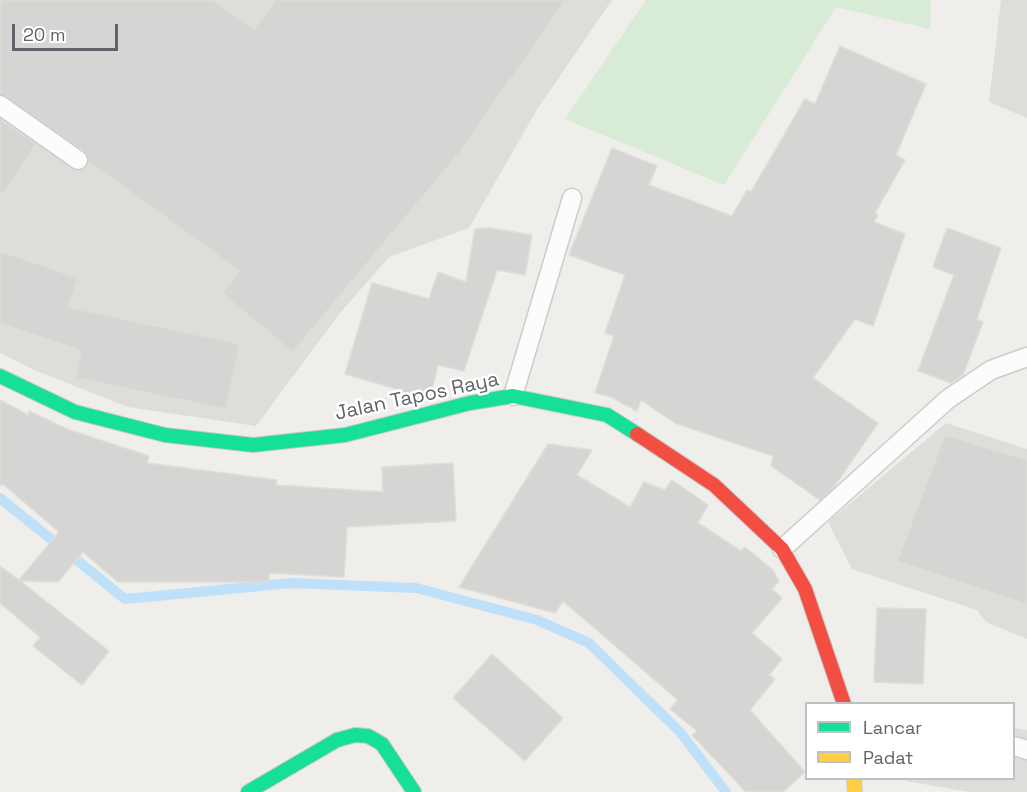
<!DOCTYPE html>
<html>
<head>
<meta charset="utf-8">
<style>
  body { margin:0 }
  #map { position:relative; width:1027px; height:792px; overflow:hidden; background:#efeeea; font-family:"Space Grotesk",sans-serif }
  canvas { display:block }
  .legend { position:absolute; left:805px; top:702px; width:210px; height:78px; box-sizing:border-box; background:#fff; border:2px solid #bfc1c3; margin:0; padding:8px 10px; list-style:none; font-size:18px; color:#5f6368 }
  .legend li { display:flex; align-items:center; gap:12px; height:30px }
  .legend b { width:30px; border:2px solid #bfc1c3 }
  .scale { position:absolute; left:12px; top:24px; width:106px; height:27px; box-sizing:border-box; border:3px solid #5f6368; border-top:0; padding-left:8px; font-size:18px; line-height:21px; white-space:nowrap; color:#5f6368; -webkit-text-stroke:4px #fff; paint-order:stroke }
</style>
</head>
<body>
<div id="map">
<canvas width="1027" height="792"></canvas>
<ul class="legend">
<li><b style="height:8px;background:#16e098"></b>Lancar</li>
<li><b style="height:8px;background:#ffcf43"></b>Padat</li>
</ul>
<div class="scale">20 m</div>
</div>
<script>
const ctx = document.querySelector('canvas').getContext('2d');
ctx.lineJoin = 'round';
function fill(path, color) { ctx.fillStyle = color; ctx.fill(path, 'evenodd'); }
function trace(path, color, width, dash) { ctx.strokeStyle = color; ctx.lineWidth = width; ctx.lineCap = dash ? 'butt' : 'round'; ctx.setLineDash(dash || []); ctx.stroke(path); }
function write(font, color, halo, rows, align = 'center') {
  ctx.font = font + ' "Space Grotesk",sans-serif'; ctx.lineWidth = 5; ctx.setLineDash([]); ctx.textBaseline = 'middle'; ctx.strokeStyle = halo; ctx.fillStyle = color; for (const [text, x, y, turn = 0] of rows) {
    ctx.save(); ctx.translate(x, y); ctx.rotate((+turn || 0) * Math.PI / 180); ctx.textAlign = isNaN(turn) ? turn : align; if (halo) ctx.strokeText(text, 0, 0); ctx.fillText(text, 0, 0); ctx.restore();
  }
}
fill(new Path2D(`
  M 0,0 L 612,0 L 538,108 L 469,228 L 389,257 L 340,313 L 256,426 L 128,407 L 34,370 L 0,353 Z
  M 1001,0 L 1027,0 L 1027,118 L 989,102 Z
  M 946,423 L 1027,449 L 1027,639 L 986,622 L 977,610 L 852,569 L 828,522 Z
  M 1014,728 L 1027,730 L 1027,792 L 969,792 L 906,781 L 906,778 L 1014,778 Z`), '#dfddda');
fill(new Path2D(`
  M 646,0 L 931,0 L 930,29 L 836,7 L 724,185 L 565,119 Z`), '#d8ebd6');
trace(new Path2D(`
  M 0,498 L 125,599 L 292,583 L 416,588 L 537,620 L 589,643 L 680,732 L 726,792`), '#bfe0f9', 10);
const building = new Path2D(`
  M 0,0 L 213,0 L 254,29 L 275,0 L 566,0 L 459,153 L 293,352 L 222,293 L 240,271 L 89,162 L 84,151 L 0,94 Z
  M 840,46 L 926,84 L 896,155 L 905,160 L 875,213 L 878,215 L 874,222 L 905,234 L 873,326 L 855,319 L 813,378 L 878,423 L 834,487 L 820,500 L 771,466 L 773,456 L 675,423 L 641,400 L 637,411 L 611,397 L 595,393 L 614,336 L 605,333 L 625,275 L 569,255 L 612,148 L 657,166 L 649,185 L 732,216 L 747,190 L 751,192 L 805,99 L 815,104 Z
  M 0,119 L 36,144 L 0,198 Z
  M 490,228 L 532,235 L 525,275 L 497,270 L 464,371 L 438,365 L 431,394 L 411,399 L 402,396 L 403,391 L 345,374 L 372,283 L 429,299 L 438,272 L 466,282 L 475,229 Z
  M 947,228 L 1001,248 L 977,319 L 983,322 L 963,375 L 951,383 L 918,371 L 954,275 L 933,267 Z
  M 0,251 L 78,278 L 68,307 L 240,344 L 226,409 L 76,378 L 81,351 L 0,323 Z
  M 0,400 L 28,415 L 29,411 L 67,429 L 149,456 L 147,463 L 277,480 L 276,485 L 383,492 L 382,467 L 453,463 L 456,521 L 347,527 L 344,577 L 269,573 L 269,582 L 118,582 L 83,552 L 58,582 L 20,581 L 109,651 L 82,685 L 33,646 L 40,637 L 0,603 L 0,566 L 19,580 L 59,532 L 4,485 L 0,485 Z
  M 945,435 L 1027,460 L 1027,604 L 897,561 Z
  M 548,444 L 592,450 L 577,475 L 630,507 L 644,482 L 665,490 L 672,480 L 708,505 L 698,523 L 741,551 L 745,547 L 773,570 L 779,581 L 772,589 L 782,598 L 752,633 L 782,659 L 769,675 L 775,679 L 750,710 L 805,772 L 783,792 L 746,792 L 692,735 L 697,731 L 670,709 L 678,700 L 563,601 L 555,613 L 459,587 Z
  M 877,608 L 926,609 L 923,684 L 874,682 Z
  M 492,654 L 563,718 L 525,761 L 453,698 Z`);
fill(building, '#d6d5d3');
trace(building, '#deddd9', 1.5);
const lane = new Path2D(`
  M 0,105 L 78,160
  M 513,396 L 572,198
  M 782,549 L 948,399 L 991,370 L 1027,357
  M 1014,746 L 1027,750`);
const fast = new Path2D(`
  M 0,376 L 75,412 L 165,435 L 253,445 L 345,435 L 470,403 L 513,396 L 607,415 L 637,434
  M 248,792 L 337,740 L 355,735 L 368,736 L 382,744 L 414,792`);
const slow = new Path2D(`
  M 854,778 L 855,792`);
const jam = new Path2D(`
  M 637,434 L 714,485 L 782,549 L 805,589 L 844,704`);
trace(lane, '#cbcccc', 21);
trace(fast, '#cacacb', 16);
trace(slow, '#cacacb', 16);
trace(jam, '#cacacb', 16);
trace(lane, '#fdfcfc', 18);
trace(fast, '#16e098', 14);
trace(slow, '#ffcf43', 14);
trace(jam, '#f24e42', 14);
write('20px', '#5f6368', '#fff', [
  ["Jalan Tapos Raya",417,397,-12]
]);
</script>
</body>
</html>
